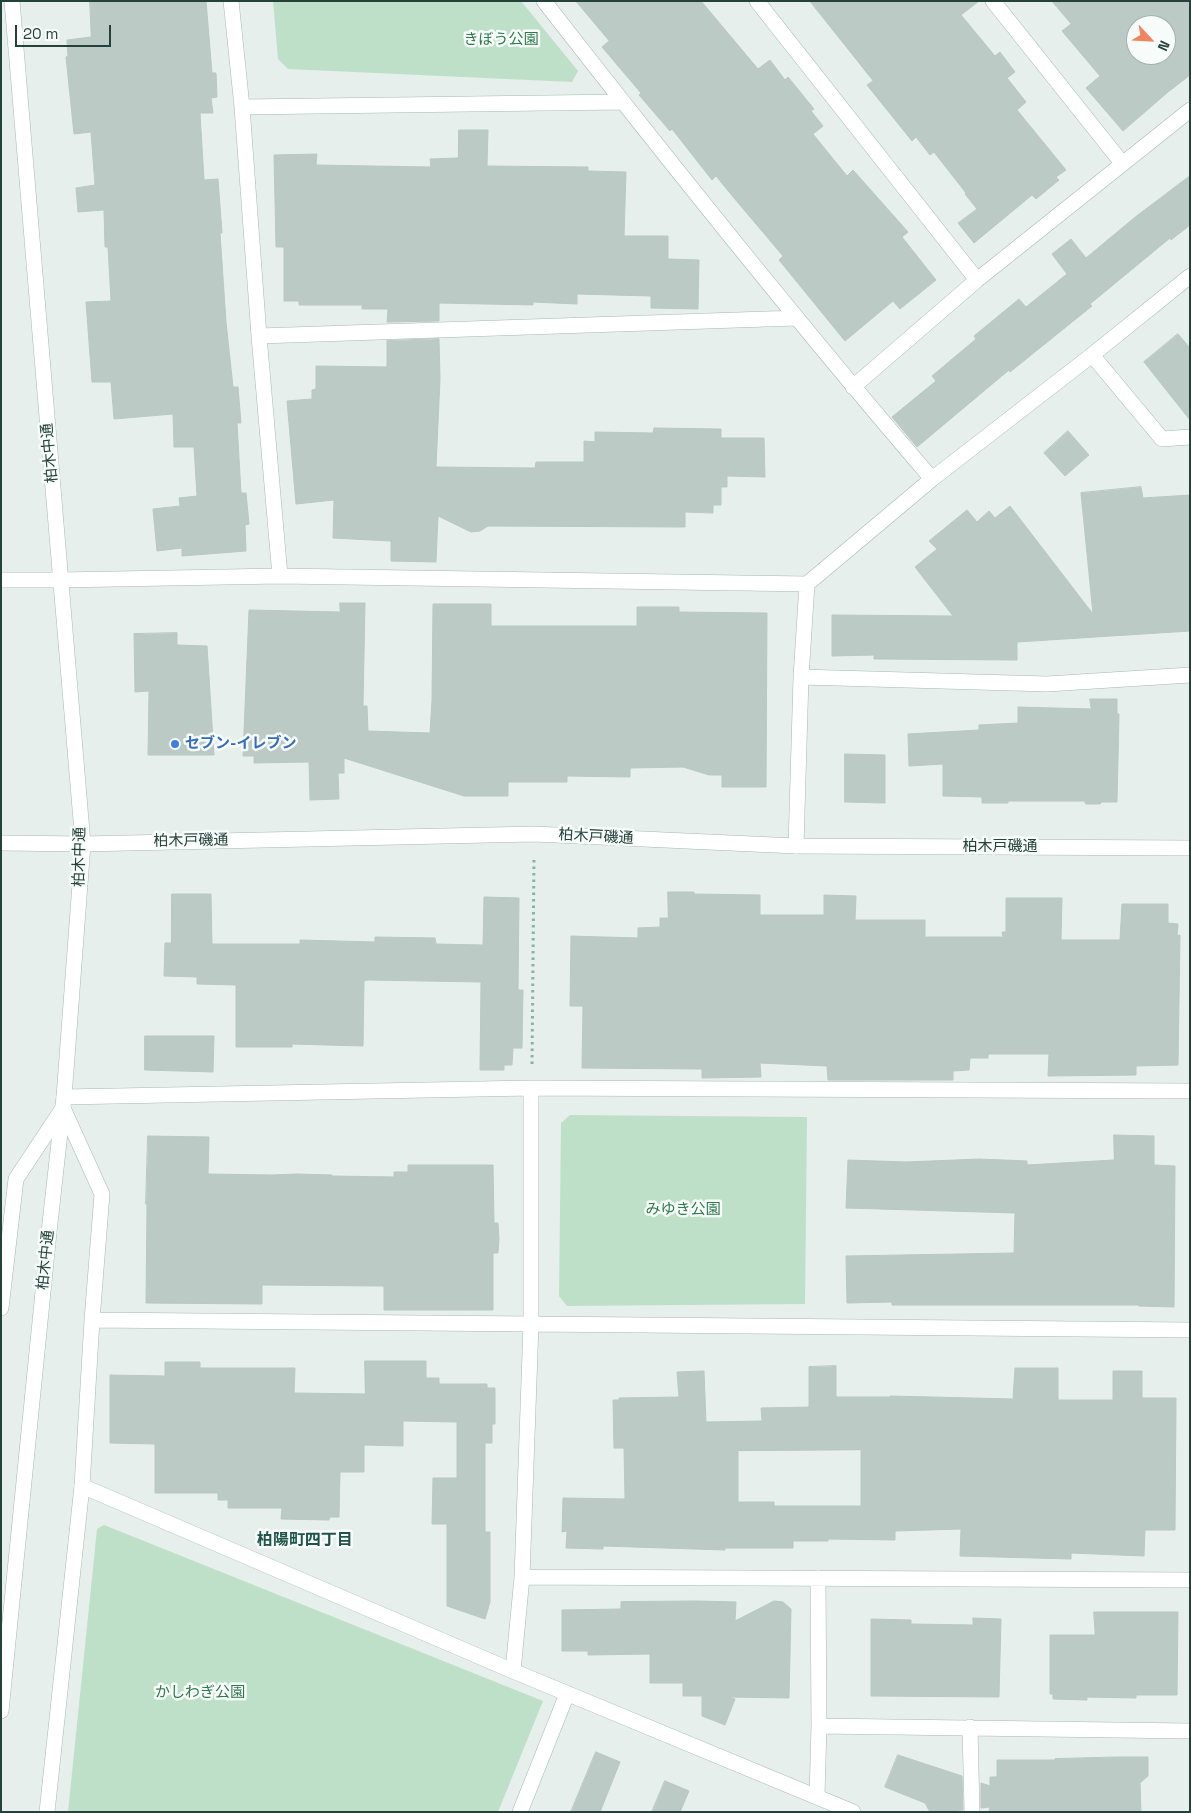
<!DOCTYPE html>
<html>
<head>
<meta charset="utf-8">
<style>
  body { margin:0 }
  #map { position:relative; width:1191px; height:1813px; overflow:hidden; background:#e6efeb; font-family:"Space Grotesk",sans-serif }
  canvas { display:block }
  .frame { position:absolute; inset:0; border:2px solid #24423a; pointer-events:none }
  .north { position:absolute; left:1126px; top:15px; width:50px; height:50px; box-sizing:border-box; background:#f7fbf9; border:1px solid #a3b1ad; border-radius:50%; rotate:115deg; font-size:14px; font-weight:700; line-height:20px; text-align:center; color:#24423a }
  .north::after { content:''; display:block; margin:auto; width:18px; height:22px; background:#f4845f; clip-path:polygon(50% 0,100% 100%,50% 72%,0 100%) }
  .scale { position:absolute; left:15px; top:25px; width:96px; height:22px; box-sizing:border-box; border:2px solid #24423a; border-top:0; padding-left:6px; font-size:15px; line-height:18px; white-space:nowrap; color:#24423a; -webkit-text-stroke:4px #f7fbf9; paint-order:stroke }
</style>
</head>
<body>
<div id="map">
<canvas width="1191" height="1813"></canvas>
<div class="frame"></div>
<div class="north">N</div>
<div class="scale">20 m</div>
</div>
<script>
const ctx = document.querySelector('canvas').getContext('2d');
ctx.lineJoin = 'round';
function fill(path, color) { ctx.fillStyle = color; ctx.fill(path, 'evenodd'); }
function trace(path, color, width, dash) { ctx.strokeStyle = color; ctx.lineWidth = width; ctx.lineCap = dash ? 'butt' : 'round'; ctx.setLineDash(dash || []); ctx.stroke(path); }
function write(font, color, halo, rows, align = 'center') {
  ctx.font = font + ' "Space Grotesk","Noto Sans JP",sans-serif'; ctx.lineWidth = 5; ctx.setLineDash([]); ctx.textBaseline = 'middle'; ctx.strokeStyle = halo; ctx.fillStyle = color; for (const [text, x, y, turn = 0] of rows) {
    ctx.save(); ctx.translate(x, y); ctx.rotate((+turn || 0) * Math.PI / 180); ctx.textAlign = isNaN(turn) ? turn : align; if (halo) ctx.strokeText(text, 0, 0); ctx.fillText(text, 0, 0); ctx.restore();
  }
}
fill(new Path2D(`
  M 273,1 L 521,1 L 578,71 L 572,82 L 288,69 L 278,59 Z
  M 570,1115 L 807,1117 L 805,1304 L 567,1306 L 559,1296 L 561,1123 Z
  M 104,1525 L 543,1701 L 498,1812 L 68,1812 L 97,1529 Z`), '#bfe0c8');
const building = new Path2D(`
  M 90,1 L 206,1 L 212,73 L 216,73 L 217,97 L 211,98 L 213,113 L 200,113 L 204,180 L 218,179 L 222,233 L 220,233 L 226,322 L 233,387 L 238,387 L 241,423 L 237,423 L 241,493 L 246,493 L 249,524 L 245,525 L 246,551 L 182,556 L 182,548 L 157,551 L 153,509 L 180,506 L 179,498 L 197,496 L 194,447 L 174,447 L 173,414 L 114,419 L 111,382 L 92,382 L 86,302 L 111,301 L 108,247 L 105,247 L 104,210 L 78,212 L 76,188 L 95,185 L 91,132 L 74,134 L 66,57 L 68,56 L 67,40 L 91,37 Z
  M 576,1 L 701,1 L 758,69 L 770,60 L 785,80 L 788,77 L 814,109 L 811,111 L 823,126 L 813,134 L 847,176 L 853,170 L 908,232 L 902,237 L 936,280 L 900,309 L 893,301 L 845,341 L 779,260 L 783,256 L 734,198 L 716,176 L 712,180 L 672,129 L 670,131 L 639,95 L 641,93 L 602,47 L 609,41 Z
  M 810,1 L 979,1 L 961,15 L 995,56 L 1000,52 L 1015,72 L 1007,78 L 1026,102 L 1017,110 L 1066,170 L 1056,177 L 1059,180 L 1036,199 L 1032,195 L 974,243 L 958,223 L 977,209 L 965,194 L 966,193 L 934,152 L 930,155 L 916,137 L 912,141 L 867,85 L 873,81 Z
  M 1052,1 L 1190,1 L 1190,75 L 1168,92 L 1123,131 L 1086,88 L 1100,76 L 1062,31 L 1071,24 ZM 1136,25 L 1166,25 L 1166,55 L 1136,55 Z
  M 459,130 L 488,130 L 487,166 L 588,167 L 588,171 L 626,172 L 624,236 L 668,236 L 668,259 L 699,260 L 698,309 L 651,308 L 651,296 L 577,294 L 577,304 L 533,302 L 533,305 L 439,303 L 439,321 L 387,322 L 388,309 L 362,309 L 362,305 L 299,305 L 299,301 L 284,301 L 284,247 L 276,247 L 274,155 L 317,154 L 316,165 L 431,167 L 430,159 L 458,158 Z
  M 1190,176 L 1190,225 L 1171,240 L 1170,238 L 1090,304 L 1092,306 L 1010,372 L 1009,370 L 917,447 L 892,417 L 936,381 L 932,376 L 976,339 L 974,336 L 1019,299 L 1026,307 L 1067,274 L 1052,254 L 1071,239 L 1086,258 L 1134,218 Z
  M 1178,334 L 1190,348 L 1190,420 L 1144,362 Z
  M 439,339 L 440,379 L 436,467 L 535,468 L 536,462 L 584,462 L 584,441 L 595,442 L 595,432 L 653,433 L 654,428 L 721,429 L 721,438 L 764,438 L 765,477 L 727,476 L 727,487 L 721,487 L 721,505 L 713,505 L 713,513 L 685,512 L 685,527 L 488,526 L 480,531 L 471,532 L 438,516 L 436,562 L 391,561 L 391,541 L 333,538 L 334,500 L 296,504 L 287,401 L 312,399 L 312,390 L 316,389 L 316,366 L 387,367 L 387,341 Z
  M 1068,431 L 1089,455 L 1065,476 L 1044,453 Z
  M 1141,487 L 1143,498 L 1190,495 L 1190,631 L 1017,642 L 1017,660 L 874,659 L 874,655 L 832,656 L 832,615 L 953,616 L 915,567 L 937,549 L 929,541 L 967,510 L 977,522 L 989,511 L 995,518 L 1010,506 L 1093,614 L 1081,493 Z
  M 340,603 L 365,603 L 363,706 L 367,706 L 368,731 L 430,733 L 432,700 L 433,604 L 491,604 L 491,626 L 637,626 L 637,607 L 679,607 L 679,612 L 767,613 L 766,787 L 722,787 L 722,775 L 709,775 L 683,767 L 630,768 L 630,777 L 567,776 L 567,782 L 508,782 L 508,796 L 464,796 L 344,758 L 344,773 L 338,773 L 339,799 L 310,800 L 309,762 L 254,763 L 254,756 L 243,756 L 249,610 L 340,612 Z
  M 177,633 L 177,645 L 207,646 L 214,755 L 148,755 L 149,691 L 135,692 L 134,634 Z
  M 1090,699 L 1117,699 L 1117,714 L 1119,714 L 1117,802 L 1102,802 L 1100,804 L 1086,804 L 1084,801 L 1008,801 L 1008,803 L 982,803 L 982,797 L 943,796 L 943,764 L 909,766 L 908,734 L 979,730 L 979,725 L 1018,723 L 1018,707 L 1091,709 Z
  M 845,754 L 885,755 L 885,803 L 845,802 Z
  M 668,892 L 694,892 L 694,894 L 760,895 L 760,915 L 824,915 L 824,895 L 856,896 L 855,920 L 925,920 L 925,937 L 1003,937 L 1002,932 L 1006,932 L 1006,898 L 1062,898 L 1061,940 L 1120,940 L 1122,904 L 1168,904 L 1168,923 L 1178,924 L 1177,936 L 1180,935 L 1178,1065 L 1136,1066 L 1136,1075 L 1048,1076 L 1049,1054 L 988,1054 L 988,1058 L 970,1058 L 969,1070 L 953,1071 L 953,1080 L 828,1080 L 827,1066 L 760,1063 L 761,1077 L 702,1078 L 702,1069 L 582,1068 L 583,1006 L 570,1006 L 571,936 L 638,938 L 638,928 L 660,927 L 660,918 L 668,918 Z
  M 172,894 L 211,894 L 212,944 L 300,944 L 300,940 L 375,942 L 375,937 L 435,938 L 436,944 L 483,945 L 484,897 L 519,898 L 518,990 L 523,990 L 522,1048 L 513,1048 L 512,1065 L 504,1065 L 504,1070 L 480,1070 L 481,982 L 368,980 L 364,981 L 363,1046 L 292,1044 L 292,1047 L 236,1047 L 236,985 L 197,984 L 197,977 L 164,976 L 165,943 L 171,943 Z
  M 145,1036 L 214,1036 L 213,1072 L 145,1070 Z
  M 1114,1135 L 1154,1136 L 1154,1165 L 1175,1166 L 1174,1307 L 1139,1306 L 1139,1305 L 892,1305 L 892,1302 L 847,1303 L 846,1256 L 1014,1253 L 1015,1213 L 846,1208 L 848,1160 L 906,1162 L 979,1159 L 1027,1161 L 1027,1165 L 1114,1160 Z
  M 148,1136 L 209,1137 L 208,1174 L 273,1175 L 297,1174 L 332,1175 L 332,1176 L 394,1177 L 394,1172 L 408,1172 L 408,1165 L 493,1165 L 494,1223 L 498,1223 L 499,1239 L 498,1253 L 493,1253 L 493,1310 L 384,1310 L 384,1286 L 262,1285 L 262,1304 L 146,1303 L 147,1204 L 146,1204 Z
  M 365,1361 L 426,1361 L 426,1378 L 439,1378 L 439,1384 L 487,1384 L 487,1388 L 495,1388 L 495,1424 L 492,1424 L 492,1443 L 485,1443 L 485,1532 L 490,1532 L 490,1602 L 485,1619 L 447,1606 L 447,1524 L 432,1524 L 433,1478 L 457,1478 L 457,1422 L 403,1421 L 403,1446 L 364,1445 L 364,1472 L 340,1472 L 339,1517 L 330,1517 L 329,1520 L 281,1519 L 282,1508 L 228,1508 L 228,1500 L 218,1500 L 218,1493 L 155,1493 L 155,1444 L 110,1443 L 110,1375 L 165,1376 L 165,1362 L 200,1362 L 200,1368 L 295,1368 L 294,1393 L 365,1394 Z
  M 836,1366 L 836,1397 L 890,1397 L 890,1396 L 1013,1399 L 1015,1368 L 1058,1368 L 1058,1400 L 1113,1400 L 1113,1371 L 1142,1371 L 1142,1398 L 1176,1398 L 1175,1530 L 1145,1530 L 1144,1556 L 1071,1553 L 1071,1559 L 960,1556 L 961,1529 L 895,1531 L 895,1540 L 828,1539 L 828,1541 L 793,1541 L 793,1548 L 725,1548 L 725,1550 L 603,1546 L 603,1549 L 566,1548 L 567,1531 L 562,1532 L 563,1498 L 625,1499 L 624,1448 L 614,1448 L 613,1400 L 619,1400 L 619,1398 L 679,1397 L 677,1372 L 704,1371 L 706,1422 L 762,1421 L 761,1408 L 809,1407 L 809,1367 ZM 861,1450 L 861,1506 L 774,1506 L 774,1502 L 738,1502 L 738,1451 Z
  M 698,1601 L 736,1602 L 735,1621 L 774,1601 L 783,1602 L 791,1609 L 789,1698 L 729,1697 L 735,1699 L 725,1725 L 702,1716 L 702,1696 L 683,1696 L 683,1683 L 650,1683 L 650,1654 L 588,1655 L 588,1651 L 562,1651 L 562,1610 L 621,1609 L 621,1602 Z
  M 1094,1612 L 1178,1612 L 1177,1695 L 1136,1695 L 1136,1698 L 1087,1697 L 1087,1700 L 1053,1699 L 1053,1694 L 1050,1694 L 1050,1635 L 1095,1635 Z
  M 973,1618 L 1001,1619 L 999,1697 L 871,1696 L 871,1619 L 911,1620 L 911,1624 L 973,1625 Z
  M 596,1752 L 620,1762 L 600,1812 L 571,1812 Z
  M 898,1755 L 962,1776 L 963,1810 L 930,1812 L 925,1803 L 885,1787 Z
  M 1117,1757 L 1148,1757 L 1148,1776 L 1140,1783 L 1141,1812 L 989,1812 L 990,1807 L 981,1808 L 981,1783 L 990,1786 L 990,1777 L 997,1777 L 997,1760 L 1055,1760 L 1055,1759 Z
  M 665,1781 L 689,1791 L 680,1812 L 652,1812 Z`);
fill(building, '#bbcac4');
trace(building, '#b8c9c2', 1);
const minor = new Path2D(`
  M 231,1 L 242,107 L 259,336 L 280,576
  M 544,1 C 670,163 798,323 932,479
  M 757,1 L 977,280
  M 993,1 L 1122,163
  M 242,107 L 622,102
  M 259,336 L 797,318
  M 1092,355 L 1162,439 L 1190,437
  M 853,387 L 977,280 L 1190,110
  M 1,580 L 60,580 L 280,576 L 807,584
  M 801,677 L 1047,684 L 1190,675
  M 796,846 L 801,677 L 807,584 L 932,479 L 1092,355 L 1190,276
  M 64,1097 L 531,1088 L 1190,1091
  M 1,1308 L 16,1179 L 63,1108
  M 92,1320 L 1190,1330
  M 522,1577 L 1190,1580
  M 513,1671 L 522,1577 L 531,1324 L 531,1088
  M 819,1726 L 1190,1731
  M 970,1727 L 972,1812
  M 817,1796 L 819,1726 L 818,1578
  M 47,1812 L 82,1486 L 92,1320 L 102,1194 L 63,1108
  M 520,1812 L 567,1694`);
const tertiary = new Path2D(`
  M 1,843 L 83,844 L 534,834 L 796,846 L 1190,848
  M 82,1486 L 513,1671 L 853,1812
  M 1,1711 L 49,1232 L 64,1097 L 83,844 L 12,1`);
trace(minor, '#a8b8b2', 16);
trace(tertiary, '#a8b8b2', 16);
trace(new Path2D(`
  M 532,1064 L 534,857`), '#86b3a5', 3, [2.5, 4]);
trace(minor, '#fff', 15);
trace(tertiary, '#fff', 15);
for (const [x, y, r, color] of [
  [175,744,5,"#3f7fe0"]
]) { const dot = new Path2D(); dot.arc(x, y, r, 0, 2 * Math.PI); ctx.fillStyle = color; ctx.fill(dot); trace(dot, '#f7fbf9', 2); }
write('15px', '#2d7a4b', '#f7fbf9', [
  ["きぼう公園",501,40],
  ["みゆき公園",683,1210],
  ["かしわぎ公園",200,1693]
]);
write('15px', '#24423a', '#f7fbf9', [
  ["柏木中通",50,453,-95],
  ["柏木戸磯通",596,837,3],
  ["柏木戸磯通",191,841,-1],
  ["柏木戸磯通",1000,847],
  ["柏木中通",80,857,-89],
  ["柏木中通",46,1260,-84]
]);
write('bold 15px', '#366cbe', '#f7fbf9', [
  ["セブン-イレブン",185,744]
], 'left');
write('bold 16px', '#1f5548', '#f7fbf9', [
  ["柏陽町四丁目",305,1541]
]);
</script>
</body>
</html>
